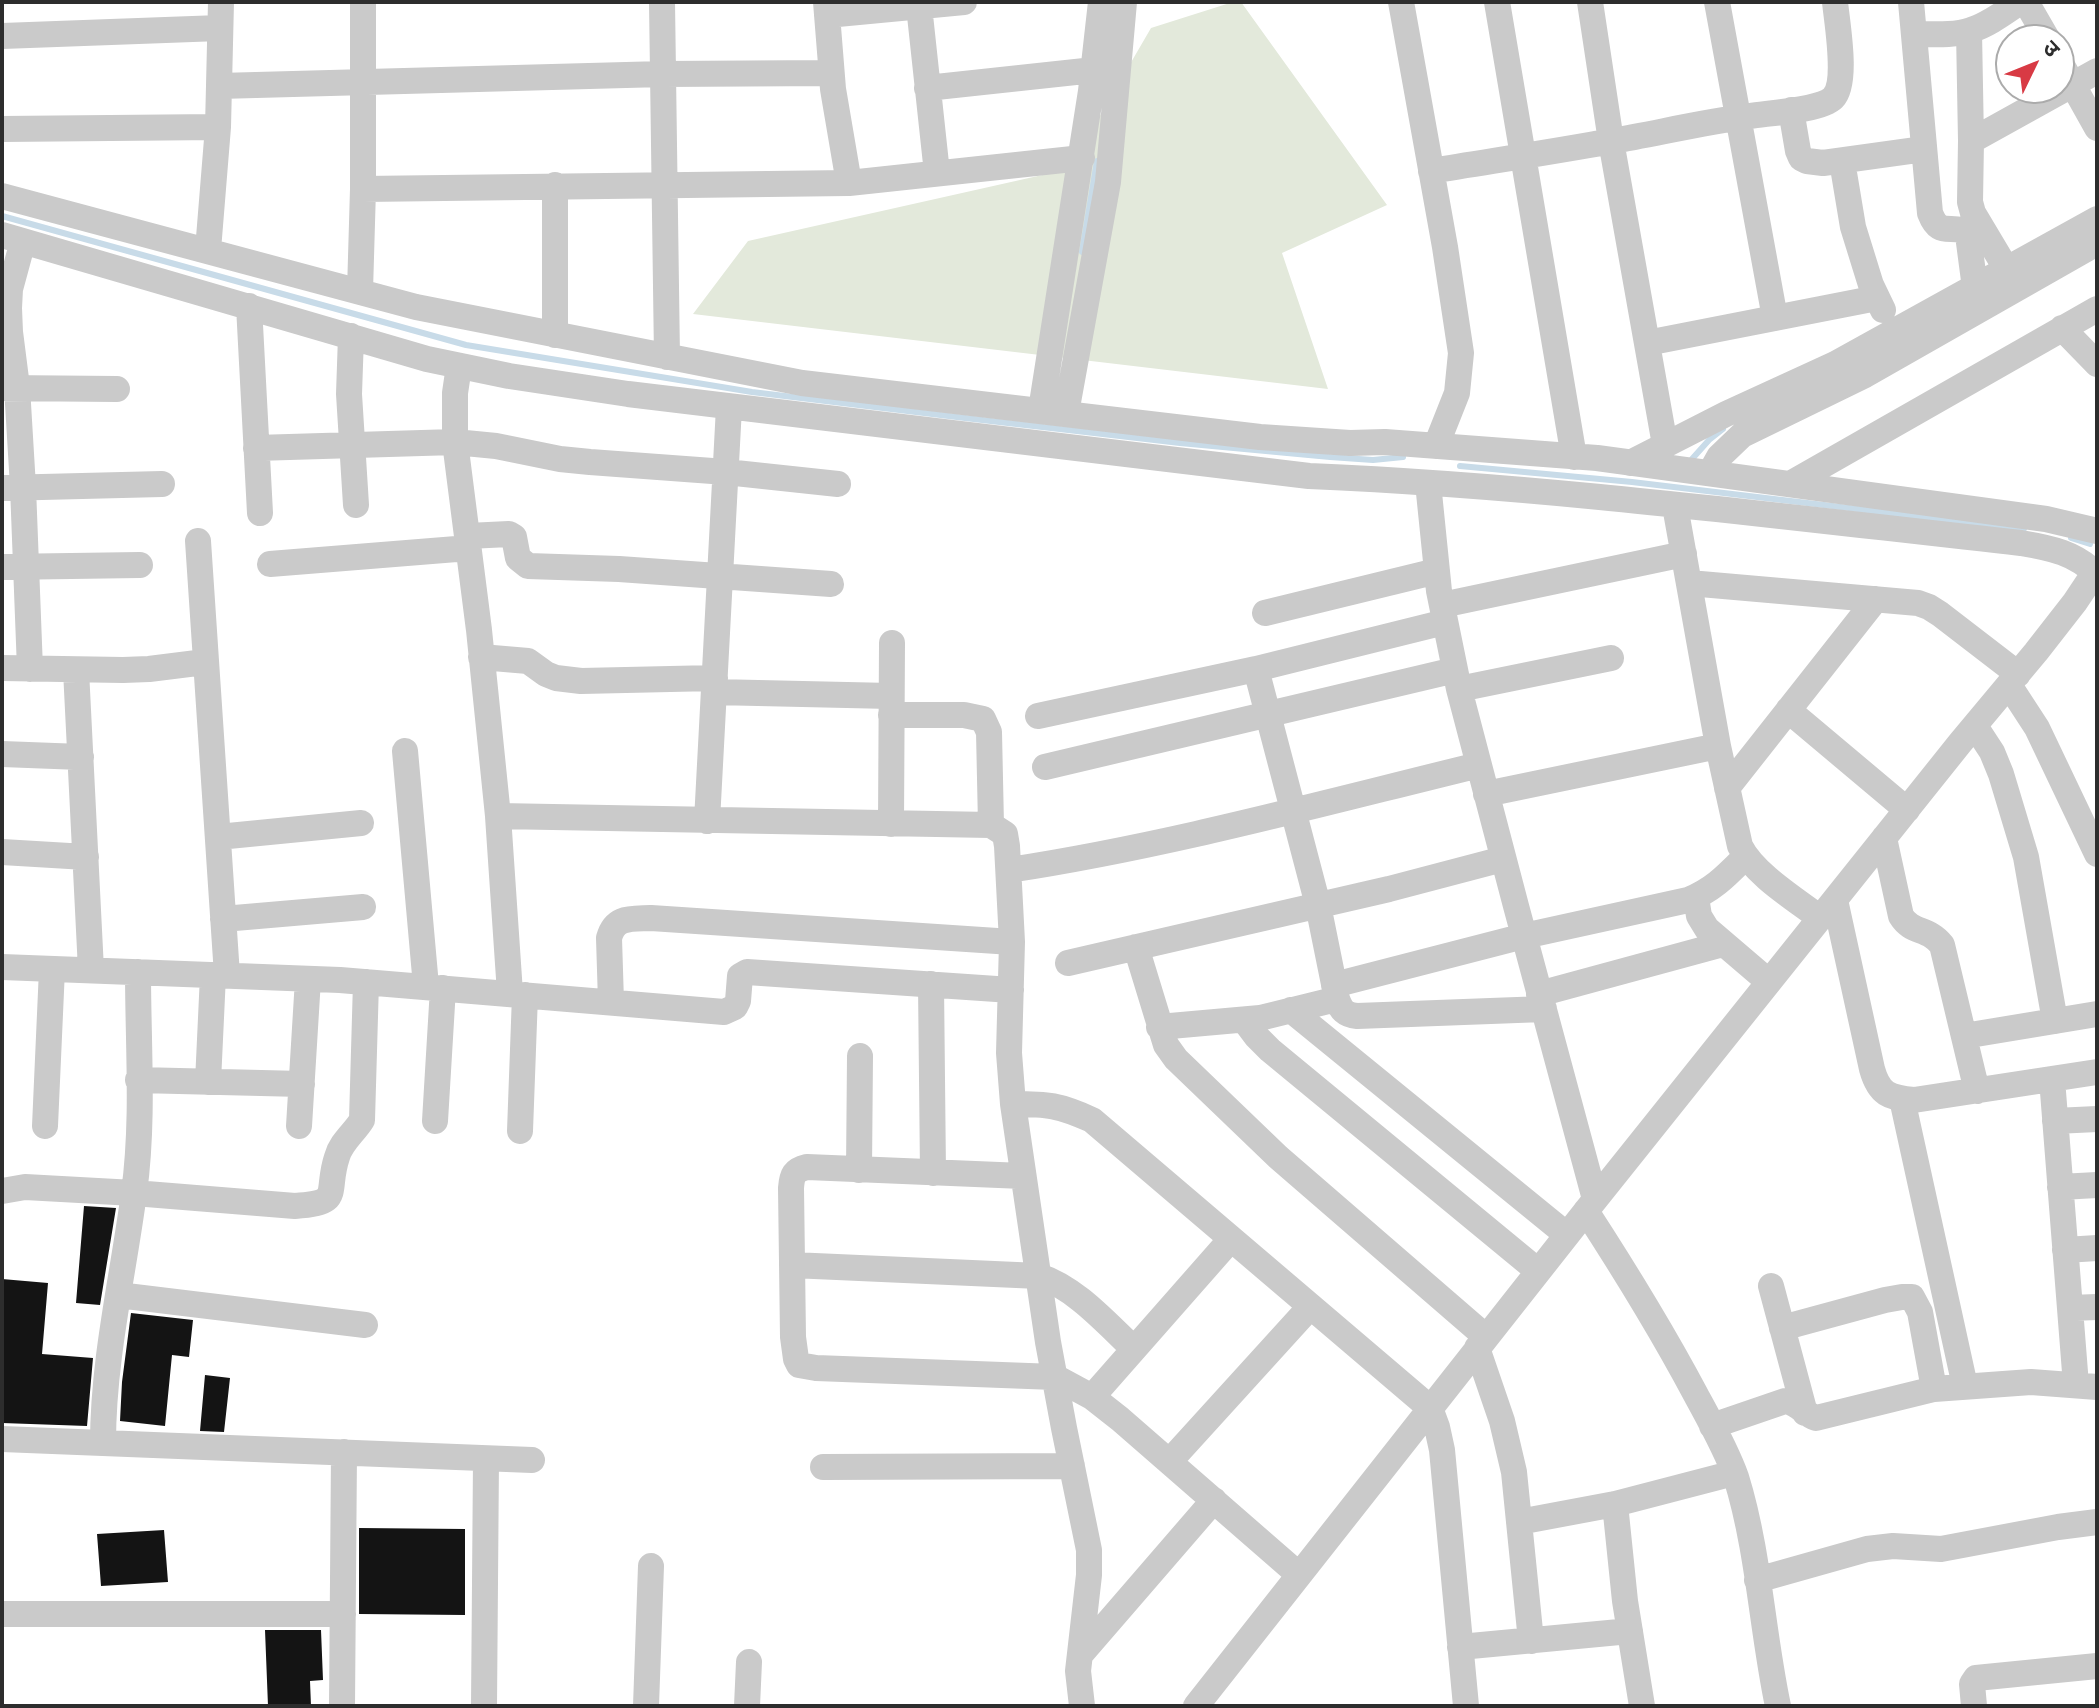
<!DOCTYPE html>
<html>
<head>
<meta charset="utf-8">
<style>
  body { margin:0 }
  #map { position:relative; width:2099px; height:1708px; overflow:hidden; background:#fff; font-family:"Alegreya Sans","Noto Sans Devanagari",sans-serif }
  canvas { display:block }
  .frame { position:absolute; inset:0; border:4px solid #2d2d2d; pointer-events:none }
  .north { position:absolute; left:1995px; top:24px; width:80px; height:80px; box-sizing:border-box; background:#fff; border:2px solid #ababab; border-radius:50%; rotate:47deg; font-size:22px; font-weight:700; line-height:32px; text-align:center; color:#2d2d2d }
  .north::after { content:''; display:block; margin:auto; width:28px; height:36px; background:#d83a44; clip-path:polygon(50% 0,100% 100%,50% 72%,0 100%) }
</style>
</head>
<body>
<div id="map">
<canvas width="2099" height="1708"></canvas>
<div class="frame"></div>
<div class="north">उ</div>
</div>
<script>
const ctx = document.querySelector('canvas').getContext('2d');
ctx.lineJoin = 'round';
function fill(path, color) { ctx.fillStyle = color; ctx.fill(path, 'evenodd'); }
function trace(path, color, width, dash) { ctx.strokeStyle = color; ctx.lineWidth = width; ctx.lineCap = dash ? 'butt' : 'round'; ctx.setLineDash(dash || []); ctx.stroke(path); }
fill(new Path2D(`
  M 1233,2 L 1241,2 L 1387,205 L 1282,253 L 1328,389 L 693,314 L 748,241 L 1069,169 L 1151,28 Z`), '#e3e9db');
trace(new Path2D(`
  M 2,216 L 466,345 L 752,392 L 965,418 L 1180,443 L 1330,457 L 1373,460 L 1403,457
  M 1082,252 L 1097,161
  M 1692,459 L 1709,440 L 1723,429
  M 1460,466 L 1632,482 L 2024,529
  M 2071,538 L 2090,544`), '#c8dbe8', 6);
fill(new Path2D(`
  M 84,1206 L 116,1208 L 100,1305 L 76,1303 Z
  M 2,1279 L 48,1283 L 42,1354 L 93,1358 L 87,1426 L 2,1423 Z
  M 131,1313 L 193,1320 L 189,1357 L 172,1355 L 165,1426 L 120,1421 L 122,1382 Z
  M 205,1375 L 230,1378 L 224,1432 L 200,1431 Z
  M 359,1528 L 465,1529 L 465,1615 L 359,1614 Z
  M 164,1530 L 168,1582 L 101,1586 L 97,1534 Z
  M 265,1630 L 321,1630 L 323,1680 L 310,1681 L 311,1706 L 268,1706 Z`), '#141414');
trace(new Path2D(`
  M 662,2 L 667,357
  M 826,2 L 833,89 L 849,183
  M 1401,2 L 1445,247 L 1461,353 L 1457,393 L 1436,446
  M 1497,2 L 1574,457
  M 1590,2 L 1611,141 L 1665,445
  M 1717,2 L 1775,318
  M 1911,2 L 1930,213 C 1938,234 1946,227 1962,230 L 1968,235 L 1975,288
  M 2026,2 L 2048,40
  M 919,6 L 937,173
  M 827,15 L 964,2
  M 1969,31 L 1971,141 L 1970,202 L 1973,213 L 2007,270
  M 1914,34 C 1932,34 1953,36 1971,30 C 1988,25 2005,12 2020,2
  M 2,36 L 220,28
  M 2059,60 L 2097,128
  M 219,86 L 663,74 L 831,73
  M 927,88 L 1094,70
  M 1791,110 L 1798,151 L 1801,158 L 1807,161 L 1823,163 L 1924,149
  M 2,129 L 218,127
  M 1971,141 L 2097,71
  M 1842,161 L 1853,227 L 1871,285 L 1883,310
  M 1431,171 C 1491,161 1552,152 1612,141 C 1658,133 1704,122 1750,116 C 1769,113 1821,110 1833,98 C 1848,83 1837,23 1835,2
  M 555,185 L 555,335
  M 363,189 L 849,183 L 1082,158
  M 2,196 L 416,307 L 802,383 L 1260,437 L 1350,443 L 1385,442 L 1597,458 L 2046,519 L 2097,531
  M 2,235 L 427,359 L 509,376 L 628,394 L 1309,476 C 1547,486 1784,517 2021,543 C 2051,548 2076,553 2097,575
  M 23,241 L 10,289 L 9,308 L 10,332 L 17,387 L 23,487 L 30,669
  M 208,250 L 218,127 L 221,2
  M 360,291 L 363,189 L 363,2
  M 249,306 L 260,513
  M 2062,328 L 2097,364
  M 351,336 L 349,394 L 356,505
  M 1647,343 L 1877,298
  M 459,366 L 455,393 L 455,442 L 479,630 L 498,816 L 510,993
  M 2,388 L 117,389
  M 1041,410 L 1091,91 L 1101,2
  M 1066,413 L 1108,182 L 1124,2
  M 256,448 L 455,442 L 496,446 L 560,459 L 590,462 L 726,472 L 838,484
  M 1630,463 L 1726,414 L 1835,364 L 2097,219
  M 1710,473 L 1719,457 L 1742,435 L 1865,375 L 2097,243
  M 1428,483 L 1439,591 L 1459,689 L 1516,906 L 1595,1199
  M 1790,484 L 2097,309
  M 2,488 L 162,484
  M 1675,506 L 1718,746 L 1740,846 C 1754,874 1795,899 1820,918
  M 468,536 L 509,534 L 514,537 L 518,558 L 528,566 L 619,569 L 831,584
  M 198,541 L 227,975
  M 270,564 L 469,548
  M 2,567 L 140,565
  M 1689,583 L 1918,603 L 1929,607 L 1940,614 L 2018,674
  M 1442,605 L 1684,554
  M 1265,613 L 1437,571
  M 481,657 L 528,661 L 546,674 L 556,678 L 581,681 L 715,678
  M 2,668 L 123,670 L 149,669 L 205,662
  M 1256,669 L 1318,905 L 1337,999 C 1341,1010 1345,1015 1357,1016 L 1544,1009
  M 76,670 L 91,970
  M 2009,685 L 2037,728 L 2097,854
  M 1459,689 L 1611,658
  M 714,692 L 891,696
  M 1788,710 L 1907,810
  M 891,715 L 964,715 L 983,719 L 989,732 L 991,825
  M 1038,716 L 1256,669 L 1445,622
  M 1975,726 L 1992,752 L 2001,774 L 2026,857 L 2055,1021
  M 405,751 L 426,986
  M 2,754 L 81,757
  M 1045,767 L 1455,670
  M 1727,788 L 1876,599
  M 1486,794 L 1718,746
  M 498,816 L 991,825 L 1005,834 L 1007,846 L 1012,942 L 1009,1053 L 1013,1104 L 1048,1342 L 1064,1428 L 1089,1550 L 1089,1575 L 1078,1671 L 1082,1706
  M 707,821 L 729,407
  M 891,824 L 892,643
  M 218,837 L 361,823
  M 1884,838 L 1901,916 C 1912,934 1928,927 1942,945 L 1977,1091
  M 2,852 L 86,857
  M 1009,870 C 1167,846 1323,803 1479,765
  M 1696,897 L 1699,916 L 1707,929 L 1769,982
  M 1835,900 L 1872,1069 C 1879,1094 1889,1098 1914,1100 L 2097,1072
  M 223,919 L 363,907
  M 1136,947 L 1166,1045 L 1176,1059 L 1278,1157 L 1486,1337
  M 1068,963 L 1389,889 L 1503,859
  M 2,967 L 340,980 L 724,1012 L 735,1007 L 738,1001 L 740,976 L 747,972 L 1011,990
  M 931,984 L 933,1173
  M 1334,985 L 1524,936 L 1688,900 C 1713,890 1726,876 1745,857
  M 1539,994 L 1723,944
  M 611,1002 L 609,938 C 615,916 631,919 651,918 L 1012,942
  M 1291,1010 L 1567,1235
  M 1244,1020 L 1256,1036 L 1270,1050 L 1538,1271
  M 1159,1027 L 1260,1018 L 1337,999
  M 1964,1036 L 2097,1014
  M 2052,1079 L 2076,1385
  M 138,1080 L 302,1084
  M 208,1082 L 213,975
  M 1902,1099 L 1965,1386
  M 1013,1104 C 1048,1104 1059,1105 1092,1120 L 1430,1408 L 1437,1427 L 1442,1450 L 1466,1706
  M 435,1121 L 443,988
  M 2055,1121 L 2097,1119
  M 45,1126 L 52,969
  M 299,1126 L 308,979
  M 520,1131 L 525,995
  M 859,1170 L 860,1056
  M 1023,1176 L 807,1167 C 794,1170 792,1175 791,1188 L 793,1337 L 796,1359 L 799,1365 L 816,1368 L 1055,1377 L 1092,1397 L 1120,1419 L 1298,1574
  M 2060,1187 L 2097,1185
  M 2,1191 L 25,1187 L 134,1193 L 295,1206 C 344,1203 325,1193 337,1157 C 341,1142 354,1133 362,1120 L 366,982
  M 1586,1211 C 1625,1271 1662,1331 1696,1395 C 1710,1421 1726,1449 1736,1477 C 1759,1551 1762,1631 1778,1706
  M 2065,1250 L 2097,1248
  M 792,1265 L 1039,1276 C 1076,1288 1106,1323 1134,1349
  M 1771,1286 L 1805,1413
  M 118,1295 L 365,1325
  M 2070,1308 L 2097,1307
  M 1782,1328 L 1885,1300 L 1902,1297 L 1912,1297 L 1920,1312 L 1934,1389
  M 1477,1348 L 1502,1421 L 1514,1472 L 1531,1641
  M 1092,1397 L 1231,1239
  M 1712,1426 L 1785,1401 C 1798,1402 1804,1414 1816,1418 L 1934,1389 L 2031,1382 L 2097,1387
  M 2,1439 L 532,1460
  M 103,1443 C 103,1359 123,1276 134,1193 C 144,1120 138,1046 138,972
  M 1170,1461 L 1310,1307
  M 823,1467 L 1072,1466
  M 1615,1504 L 1625,1601 L 1642,1706
  M 1519,1522 L 1615,1504 L 1734,1473
  M 1757,1580 L 1867,1549 L 1893,1546 L 1941,1549 L 2058,1527 L 2097,1522
  M 2,1614 L 343,1614
  M 1460,1647 L 1630,1631
  M 1080,1655 L 1214,1500
  M 342,1706 L 344,1452
  M 484,1706 L 486,1459
  M 646,1706 L 651,1566
  M 747,1706 L 749,1662
  M 1196,1706 L 1586,1211 L 1960,743 L 2036,652 L 2075,602 L 2097,569
  M 1974,1706 L 1972,1684 L 1976,1678 L 2097,1666`), '#cacaca', 26);
</script>
</body>
</html>
